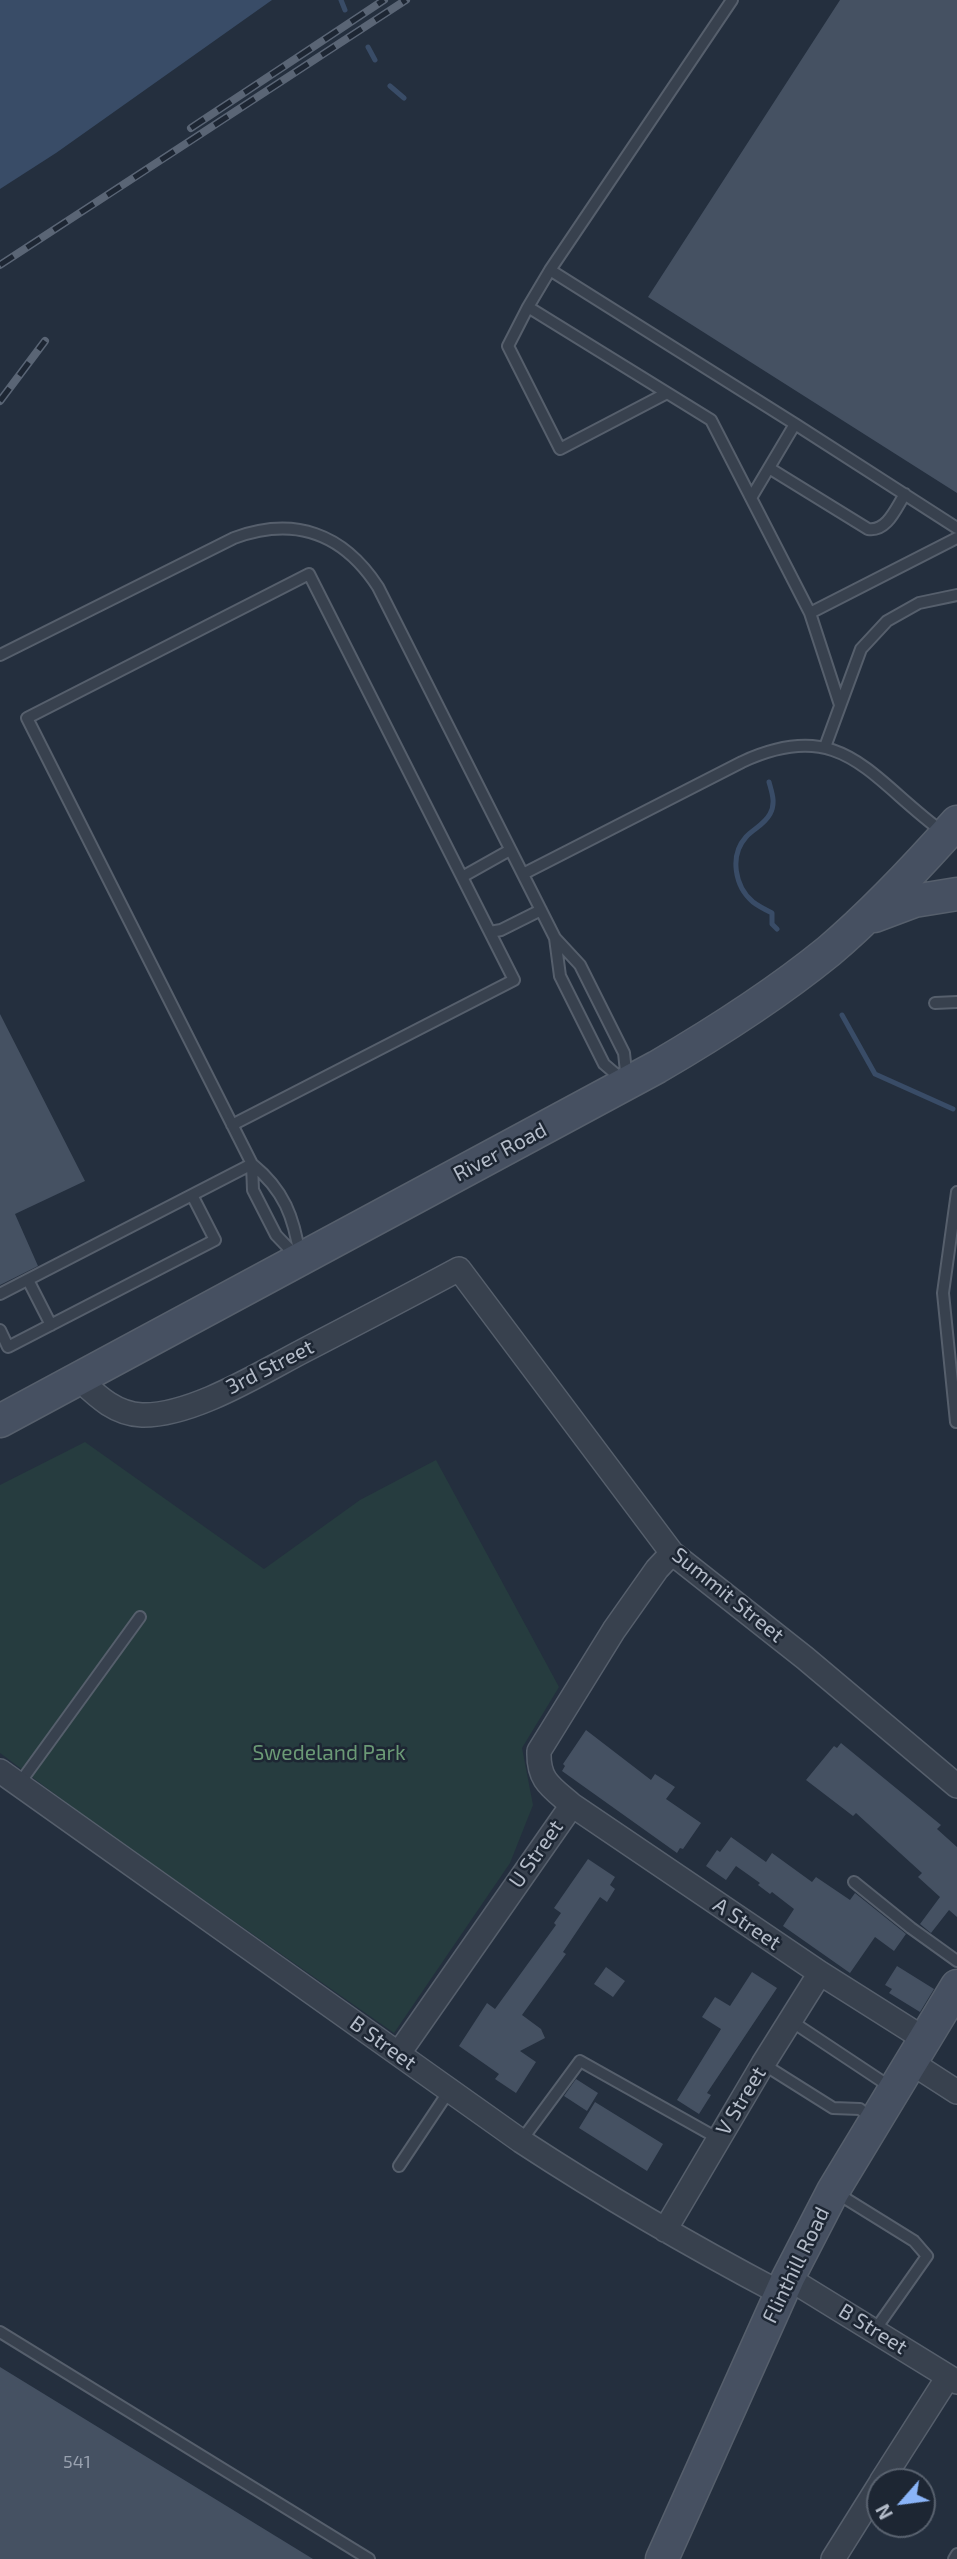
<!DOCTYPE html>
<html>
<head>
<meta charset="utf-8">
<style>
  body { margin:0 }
  #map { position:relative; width:957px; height:2559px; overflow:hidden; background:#242f3e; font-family:"Exo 2",sans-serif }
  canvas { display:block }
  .north { position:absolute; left:866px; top:2468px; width:70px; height:70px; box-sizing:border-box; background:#1d2633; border:2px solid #59626f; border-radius:50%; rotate:242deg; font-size:19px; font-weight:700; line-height:28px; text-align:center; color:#b4bcc9 }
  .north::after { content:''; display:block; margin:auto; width:24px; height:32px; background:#8ab4f8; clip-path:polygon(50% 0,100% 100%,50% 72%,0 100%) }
</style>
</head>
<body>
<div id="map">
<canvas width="957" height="2559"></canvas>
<div class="north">N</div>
</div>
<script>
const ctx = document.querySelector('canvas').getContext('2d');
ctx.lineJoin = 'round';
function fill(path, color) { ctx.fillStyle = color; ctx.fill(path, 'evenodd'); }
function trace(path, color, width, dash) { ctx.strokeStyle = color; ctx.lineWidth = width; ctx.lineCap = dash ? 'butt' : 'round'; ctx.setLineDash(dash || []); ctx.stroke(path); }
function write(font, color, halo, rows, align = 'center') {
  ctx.font = font + ' "Exo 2",sans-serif'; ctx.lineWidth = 5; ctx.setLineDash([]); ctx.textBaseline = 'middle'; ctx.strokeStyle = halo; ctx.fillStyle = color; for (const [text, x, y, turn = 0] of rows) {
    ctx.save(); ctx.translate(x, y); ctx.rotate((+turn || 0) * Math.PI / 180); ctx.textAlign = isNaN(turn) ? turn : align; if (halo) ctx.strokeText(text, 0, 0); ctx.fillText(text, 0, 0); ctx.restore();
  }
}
fill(new Path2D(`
  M 85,1442 L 264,1569 L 360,1500 L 436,1460 L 559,1687 L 522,1748 L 533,1805 L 510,1863 L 394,2033 L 88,1819 L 0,1753 L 0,1485 Z`), '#263c3f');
fill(new Path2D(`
  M 0,0 L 272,0 L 56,153 L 0,189 Z`), '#394c67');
trace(new Path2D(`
  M 341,0 L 345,10
  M 368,47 L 375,60
  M 390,86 L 404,98
  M 769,782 C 772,793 776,803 770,814 C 764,825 753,829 746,837 C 729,856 735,887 753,902 C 758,906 766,910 772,913 L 772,924 L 777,929
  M 842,1015 L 875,1074 L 953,1109`), '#394c67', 5);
fill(new Path2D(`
  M 840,0 L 957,0 L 957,493 L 648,297 Z
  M 0,1014 L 85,1181 L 15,1214 L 38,1266 L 0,1285 Z
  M 586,1730 L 651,1780 L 655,1774 L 675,1787 L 666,1799 L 701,1823 L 683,1849 L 680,1848 L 677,1853 L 562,1771 L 565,1766 L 563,1764 Z
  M 841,1743 L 941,1825 L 937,1829 L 957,1847 L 957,1917 L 949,1910 L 931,1933 L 920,1924 L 940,1897 L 918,1877 L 922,1873 L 856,1813 L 853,1816 L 806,1780 L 834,1746 L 837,1748 Z
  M 731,1837 L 766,1862 L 772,1853 L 812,1882 L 816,1877 L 850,1900 L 855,1893 L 906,1934 L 894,1951 L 875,1937 L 850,1973 L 783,1926 L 794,1909 L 772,1892 L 770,1894 L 758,1885 L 760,1883 L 736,1866 L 726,1880 L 706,1866 L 717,1850 L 720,1852 Z
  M 588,1859 L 615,1877 L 610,1885 L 615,1889 L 607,1902 L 600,1897 L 563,1952 L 566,1954 L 522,2015 L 541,2029 L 545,2038 L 520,2051 L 536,2062 L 516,2093 L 495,2079 L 499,2074 L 459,2046 L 487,2003 L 495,2009 L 556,1925 L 554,1923 L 561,1913 L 554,1908 Z
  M 897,1966 L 934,1989 L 920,2012 L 889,1993 L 892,1989 L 885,1985 Z
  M 606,1967 L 625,1981 L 613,1997 L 594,1984 Z
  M 752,1972 L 777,1988 L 707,2093 L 711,2095 L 699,2114 L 677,2100 L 721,2029 L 702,2017 L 715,1997 L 730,2006 Z
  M 576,2079 L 598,2093 L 587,2111 L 564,2096 Z
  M 595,2102 L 663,2144 L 647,2171 L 579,2128 Z
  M 0,2367 L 313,2559 L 0,2559 Z`), '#455162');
const lane = new Path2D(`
  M 550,270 L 732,0
  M 528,307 L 550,270 L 795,424
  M 667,393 L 560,449 L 508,346 L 528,307 L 711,420 L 810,613
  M 769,468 L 868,529 C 887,532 896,508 905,494
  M 751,498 L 795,424 L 957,528
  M 0,655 L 234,538 C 294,516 343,533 378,587 L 555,938 L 580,965 L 624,1053 L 627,1081
  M 840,705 L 810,613 L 957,538
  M 825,747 L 861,649 L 887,621 L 919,603 L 957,595
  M 523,874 L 742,762 C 843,715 870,779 943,832
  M 462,877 L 510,850
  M 490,932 L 501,930 L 541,910
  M 555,938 L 560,976 L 604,1064 L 625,1082
  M 935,1003 L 957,1002
  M 232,1125 L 514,980 L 309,574 L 27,718 L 252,1164 L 253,1190 L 276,1235 L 298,1258
  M 252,1164 C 284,1190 294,1217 300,1257
  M 28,1280 L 51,1325
  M 0,1294 L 252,1164
  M 0,1330 L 8,1347 L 215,1240 L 192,1195
  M 956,1422 L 943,1293 L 957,1192
  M 19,1784 L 140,1617
  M 854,1882 L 911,1928 L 957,1961
  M 791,2021 L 892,2088
  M 763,2064 L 833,2108 L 860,2109 L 873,2120
  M 521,2141 L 580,2061 L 719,2139
  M 399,2166 L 449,2091
  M 835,2192 L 914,2241 L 927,2256 L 875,2330
  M 0,2332 L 369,2559
  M 954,2559 L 957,2554`);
const street = new Path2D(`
  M 79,1379 C 97,1396 115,1414 142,1415 C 192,1416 259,1374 303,1351 C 355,1324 407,1297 459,1269 L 672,1553 L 805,1658 L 957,1786
  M 0,1771 L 521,2141 C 605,2196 691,2246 780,2293
  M 572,1805 L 820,1973 L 926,2040
  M 399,2053 L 572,1805 C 551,1787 538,1781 539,1751 L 614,1630 L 657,1569 L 672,1553
  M 912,2063 L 957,2092
  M 665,2230 L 763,2064 L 820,1973
  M 788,2278 L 957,2382
  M 881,2482 L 948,2377
  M 833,2559 L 880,2484`);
const secondary = new Path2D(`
  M 874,916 L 914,901 L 957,894
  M 0,1421 L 657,1067 C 717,1032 775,995 829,951 C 875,912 917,867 957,822
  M 662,2559 L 788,2278 L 833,2191 L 957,1986`);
trace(lane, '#565f6c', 14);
trace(street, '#565f6c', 26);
trace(secondary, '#565f6c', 35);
trace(lane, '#38414e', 10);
trace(street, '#38414e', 23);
trace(secondary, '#465061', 32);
const rail = new Path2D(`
  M 191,128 L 384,0
  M 0,265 L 406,0
  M 0,401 L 45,341`);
trace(rail, '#5a6575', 8);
trace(rail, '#1d2633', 5, [16]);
write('18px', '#98a1af', null, [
  ["541",77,2462]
]);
write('21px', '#b4bcc9', '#1d2633', [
  ["River Road",500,1152,-28],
  ["3rd Street",270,1367,-27],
  ["Summit Street",728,1595,39],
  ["U Street",536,1854,-55],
  ["A Street",747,1924,34],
  ["B Street",383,2043,36],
  ["V Street",741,2101,-59],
  ["Flinthill Road",796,2265,-64],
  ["B Street",873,2329,32]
]);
write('21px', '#6b9a76', '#1d2633', [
  ["Swedeland Park",329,1753]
]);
</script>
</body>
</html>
